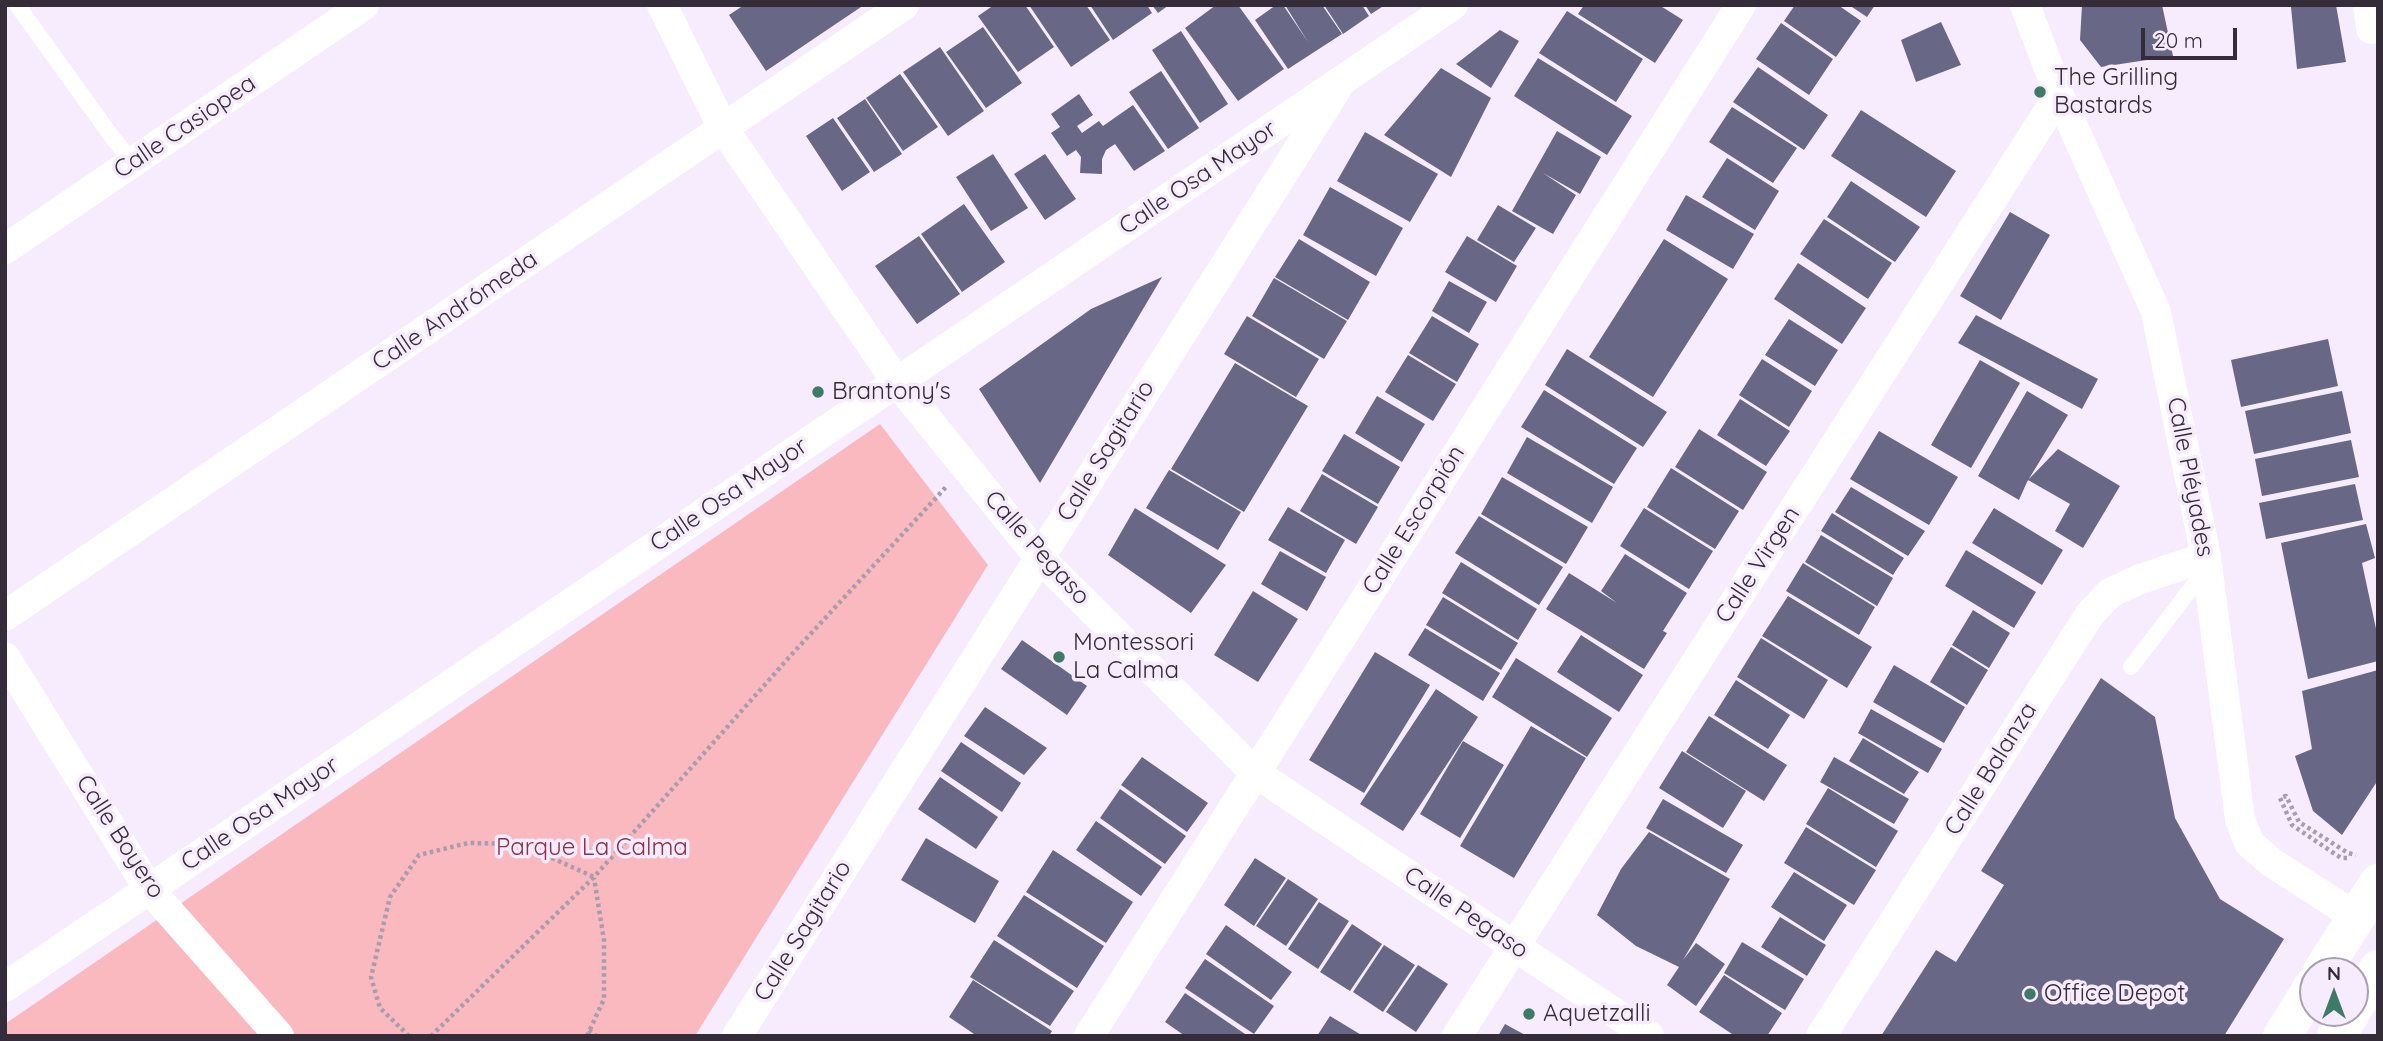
<!DOCTYPE html>
<html>
<head>
<meta charset="utf-8">
<style>
  body { margin:0 }
  #map { position:relative; width:2383px; height:1041px; overflow:hidden; background:#f7ebfe; font-family:Quicksand,sans-serif }
  canvas { display:block }
  .frame { position:absolute; inset:0; border:7px solid #342c38; pointer-events:none }
  .north { position:absolute; left:2299px; top:957px; width:70px; height:70px; box-sizing:border-box; background:#f7ebfe; border:2px solid #a99faf; border-radius:50%; rotate:0deg; font-size:19px; font-weight:700; line-height:28px; text-align:center; color:#342c38 }
  .north::after { content:''; display:block; margin:auto; width:24px; height:32px; background:#3d7b68; clip-path:polygon(50% 0,100% 100%,50% 72%,0 100%) }
  .scale { position:absolute; left:2141px; top:28px; width:96px; height:32px; box-sizing:border-box; border:4px solid #342c38; border-top:0; padding-left:9px; font-size:21px; line-height:24px; white-space:nowrap; color:#342c38; -webkit-text-stroke:5px #f7ebfe; paint-order:stroke }
</style>
</head>
<body>
<div id="map">
<canvas width="2383" height="1041"></canvas>
<div class="frame"></div>
<div class="north">N</div>
<div class="scale">20 m</div>
</div>
<script>
const ctx = document.querySelector('canvas').getContext('2d');
ctx.lineJoin = 'round';
function fill(path, color) { ctx.fillStyle = color; ctx.fill(path, 'evenodd'); }
function trace(path, color, width, dash) { ctx.strokeStyle = color; ctx.lineWidth = width; ctx.lineCap = dash ? 'butt' : 'round'; ctx.setLineDash(dash || []); ctx.stroke(path); }
function write(font, color, halo, rows, align = 'center') {
  ctx.font = font + ' Quicksand,sans-serif'; ctx.lineWidth = 7; ctx.setLineDash([]); ctx.textBaseline = 'middle'; ctx.strokeStyle = halo; ctx.fillStyle = color; for (const [text, x, y, turn = 0] of rows) {
    ctx.save(); ctx.translate(x, y); ctx.rotate((+turn || 0) * Math.PI / 180); ctx.textAlign = isNaN(turn) ? turn : align; if (halo) ctx.strokeText(text, 0, 0); ctx.fillText(text, 0, 0); ctx.restore();
  }
}
fill(new Path2D(`
  M 880,424 L 988,565 L 695,1036 L 5,1036 L 5,1024 Z`), '#fab8bf');
fill(new Path2D(`
  M 744,5 L 859,5 L 861,7 L 766,71 L 729,15 Z
  M 994,5 L 1025,5 L 1054,47 L 1018,72 L 978,16 Z
  M 1029,5 L 1086,5 L 1110,40 L 1071,67 Z
  M 1090,5 L 1147,5 L 1152,13 L 1113,40 Z
  M 1152,5 L 1169,5 L 1158,13 Z
  M 1216,5 L 1238,5 L 1284,69 L 1238,101 L 1185,28 Z
  M 1276,5 L 1283,5 L 1308,42 L 1285,5 L 1322,5 L 1342,34 L 1288,69 L 1255,20 Z
  M 1324,5 L 1362,5 L 1369,16 L 1343,34 Z
  M 1365,5 L 1385,5 L 1371,14 Z
  M 1584,5 L 1659,5 L 1683,20 L 1655,63 L 1578,14 Z
  M 1795,5 L 1838,5 L 1861,21 L 1836,57 L 1784,21 Z
  M 1849,5 L 1875,5 L 1867,17 Z
  M 2082,5 L 2162,5 L 2173,56 L 2101,67 L 2080,40 Z
  M 2308,5 L 2336,5 L 2346,62 L 2297,69 L 2291,7 Z
  M 1567,11 L 1643,59 L 1616,102 L 1539,53 Z
  M 1941,22 L 1961,65 L 1916,82 L 1901,40 Z
  M 1781,23 L 1833,59 L 1809,95 L 1756,59 Z
  M 983,27 L 1022,83 L 986,108 L 946,52 Z
  M 1500,30 L 1519,41 L 1491,88 L 1456,64 Z
  M 1181,31 L 1228,104 L 1200,123 L 1152,50 Z
  M 940,47 L 984,111 L 948,136 L 903,72 Z
  M 1538,58 L 1632,116 L 1607,155 L 1514,96 Z
  M 1758,67 L 1828,115 L 1804,150 L 1733,102 Z
  M 1441,68 L 1491,98 L 1451,177 L 1384,135 Z
  M 1161,71 L 1199,128 L 1168,149 L 1129,92 Z
  M 900,74 L 938,127 L 903,151 L 866,98 Z
  M 1079,94 L 1093,115 L 1077,126 L 1082,133 L 1099,121 L 1103,126 L 1133,105 L 1165,151 L 1134,171 L 1115,144 L 1106,150 L 1102,159 L 1102,174 L 1080,173 L 1081,157 L 1076,150 L 1067,156 L 1051,133 L 1060,127 L 1051,114 Z
  M 865,99 L 902,154 L 874,172 L 837,118 Z
  M 1732,107 L 1797,148 L 1773,183 L 1709,142 Z
  M 1861,110 L 1956,171 L 1926,217 L 1831,156 Z
  M 833,118 L 870,172 L 842,191 L 806,136 Z
  M 1557,131 L 1601,157 L 1580,194 L 1543,173 L 1576,195 L 1553,234 L 1512,211 Z
  M 1365,132 L 1438,174 L 1410,222 L 1337,181 Z
  M 993,154 L 1028,208 L 991,231 L 956,177 Z
  M 1045,154 L 1076,199 L 1045,220 L 1014,174 Z
  M 1727,158 L 1779,191 L 1755,230 L 1702,197 Z
  M 1851,181 L 1920,227 L 1895,262 L 1827,217 Z
  M 1330,187 L 1403,228 L 1376,276 L 1303,235 Z
  M 1686,195 L 1754,234 L 1733,269 L 1666,230 Z
  M 964,204 L 1005,262 L 962,292 L 921,234 Z
  M 1498,205 L 1536,228 L 1514,262 L 1477,240 Z
  M 2010,212 L 2050,235 L 2001,320 L 1960,296 Z
  M 1824,219 L 1892,263 L 1868,299 L 1800,254 Z
  M 919,236 L 960,294 L 917,324 L 875,266 Z
  M 1467,236 L 1517,266 L 1496,302 L 1445,272 Z
  M 1299,239 L 1370,282 L 1348,320 L 1275,277 Z
  M 1664,239 L 1728,279 L 1653,397 L 1589,357 Z
  M 1798,263 L 1866,308 L 1842,344 L 1774,299 Z
  M 1162,277 L 1040,483 L 979,389 L 1091,309 Z
  M 1274,278 L 1347,321 L 1324,359 L 1252,316 Z
  M 1449,281 L 1487,302 L 1469,333 L 1432,311 Z
  M 1976,315 L 2098,379 L 2082,409 L 1958,343 Z
  M 1247,316 L 1319,359 L 1296,397 L 1224,354 Z
  M 1432,316 L 1479,344 L 1457,382 L 1409,353 Z
  M 1789,319 L 1838,350 L 1815,386 L 1765,355 Z
  M 2328,339 L 2338,386 L 2241,407 L 2231,360 Z
  M 1567,349 L 1667,412 L 1643,447 L 1545,385 Z
  M 1408,355 L 1456,384 L 1433,421 L 1385,392 Z
  M 1762,359 L 1812,391 L 1789,427 L 1739,395 Z
  M 1980,360 L 2020,383 L 1971,468 L 1931,445 Z
  M 1235,363 L 1308,406 L 1244,512 L 1171,469 Z
  M 1544,390 L 1637,448 L 1614,484 L 1521,427 Z
  M 2027,391 L 2068,415 L 2027,482 L 2019,500 L 1978,476 Z
  M 2342,391 L 2351,433 L 2254,454 L 2245,411 Z
  M 1377,396 L 1425,424 L 1402,462 L 1355,433 Z
  M 1740,399 L 1790,431 L 1766,466 L 1717,435 Z
  M 1699,429 L 1767,472 L 1743,510 L 1675,467 Z
  M 1879,431 L 1958,477 L 1929,525 L 1850,479 Z
  M 1344,434 L 1400,467 L 1378,504 L 1322,471 Z
  M 1527,437 L 1613,487 L 1592,523 L 1507,473 Z
  M 2351,440 L 2359,477 L 2262,496 L 2255,459 Z
  M 2058,449 L 2120,486 L 2083,548 L 2055,531 L 2070,504 L 2028,480 Z
  M 1671,468 L 1739,511 L 1715,549 L 1647,507 Z
  M 1169,470 L 1241,512 L 1218,550 L 1146,508 Z
  M 1322,474 L 1378,507 L 1356,544 L 1300,511 Z
  M 1502,477 L 1588,527 L 1566,564 L 1481,514 Z
  M 2355,484 L 2363,520 L 2266,539 L 2259,503 Z
  M 1851,487 L 1925,531 L 1908,556 L 1835,512 Z
  M 1288,507 L 1345,540 L 1326,573 L 1268,540 Z
  M 1135,508 L 1226,565 L 1191,613 L 1108,555 Z
  M 1644,508 L 1713,551 L 1689,589 L 1620,546 Z
  M 1994,508 L 2063,550 L 2042,585 L 1972,543 Z
  M 1832,513 L 1904,558 L 1893,575 L 1821,531 Z
  M 1479,516 L 1563,567 L 1539,605 L 1455,553 Z
  M 2366,524 L 2375,558 L 2362,563 L 2378,638 L 2378,661 L 2308,679 L 2281,543 Z
  M 1821,535 L 1893,578 L 1877,606 L 1805,562 Z
  M 1966,550 L 2036,592 L 2014,628 L 1945,586 Z
  M 1280,551 L 1326,577 L 1307,611 L 1261,584 Z
  M 1625,554 L 1687,593 L 1663,631 L 1667,633 L 1644,669 L 1546,609 L 1569,573 L 1617,603 L 1601,591 Z
  M 1461,562 L 1537,609 L 1518,640 L 1442,593 Z
  M 1803,563 L 1875,607 L 1859,635 L 1786,591 Z
  M 1253,591 L 1298,619 L 1258,682 L 1214,655 Z
  M 1788,596 L 1872,647 L 1847,688 L 1762,636 Z
  M 1443,597 L 1518,643 L 1501,670 L 1426,625 Z
  M 1973,610 L 2010,633 L 1989,668 L 1952,645 Z
  M 1425,628 L 1500,673 L 1483,701 L 1408,655 Z
  M 1581,635 L 1643,675 L 1619,712 L 1557,672 Z
  M 1761,638 L 1828,680 L 1804,719 L 1737,677 Z
  M 1022,640 L 1087,686 L 1067,715 L 1001,669 Z
  M 1951,647 L 1988,670 L 1967,705 L 1930,682 Z
  M 1375,652 L 1430,685 L 1364,793 L 1309,760 Z
  M 1516,658 L 1612,718 L 1587,757 L 1492,697 Z
  M 1894,665 L 1965,707 L 1944,743 L 1873,702 Z
  M 2378,670 L 2378,780 L 2342,835 L 2313,811 L 2295,756 L 2312,749 L 2302,691 Z
  M 2101,678 L 2155,717 L 2175,818 L 2220,899 L 2284,939 L 2224,1036 L 1881,1036 L 1936,950 L 1956,962 L 2004,885 L 1981,871 Z
  M 1736,680 L 1790,715 L 1768,749 L 1714,715 Z
  M 1436,689 L 1478,717 L 1403,831 L 1360,804 Z
  M 985,707 L 1047,748 L 1024,775 L 964,736 Z
  M 1871,709 L 1942,749 L 1928,773 L 1858,733 Z
  M 1709,716 L 1787,765 L 1764,801 L 1686,752 Z
  M 1531,726 L 1586,758 L 1514,878 L 1460,846 Z
  M 1863,738 L 1919,772 L 1904,794 L 1849,761 Z
  M 1463,741 L 1504,765 L 1460,838 L 1420,814 Z
  M 961,742 L 1021,783 L 1002,812 L 941,771 Z
  M 1682,751 L 1746,791 L 1723,828 L 1659,788 Z
  M 1142,757 L 1208,803 L 1187,832 L 1121,785 Z
  M 1834,757 L 1909,799 L 1894,824 L 1820,782 Z
  M 940,777 L 998,817 L 976,849 L 918,809 Z
  M 1828,788 L 1898,831 L 1876,867 L 1806,824 Z
  M 1120,789 L 1186,836 L 1165,864 L 1100,818 Z
  M 1663,799 L 1743,845 L 1726,873 L 1646,828 Z
  M 1096,821 L 1162,867 L 1141,896 L 1076,850 Z
  M 1806,827 L 1876,870 L 1854,905 L 1784,863 Z
  M 1649,832 L 1730,879 L 1683,960 L 1696,943 L 1725,964 L 1696,1006 L 1667,985 L 1679,967 L 1636,946 L 1597,915 L 1621,869 Z
  M 926,838 L 999,881 L 975,923 L 901,880 Z
  M 1053,850 L 1133,902 L 1106,943 L 1026,892 Z
  M 1255,858 L 1286,878 L 1254,926 L 1224,905 Z
  M 1794,872 L 1847,905 L 1824,941 L 1771,907 Z
  M 1288,879 L 1318,899 L 1286,946 L 1256,926 Z
  M 1024,895 L 1104,946 L 1077,988 L 997,936 Z
  M 1319,902 L 1349,921 L 1318,969 L 1288,949 Z
  M 1780,917 L 1826,945 L 1807,976 L 1761,947 Z
  M 1352,924 L 1382,944 L 1350,991 L 1320,972 Z
  M 1226,925 L 1292,972 L 1271,1000 L 1206,954 Z
  M 994,940 L 1074,991 L 1050,1026 L 970,977 Z
  M 1742,942 L 1804,979 L 1785,1010 L 1724,973 Z
  M 1384,945 L 1415,965 L 1383,1012 L 1353,992 Z
  M 1205,959 L 1274,1006 L 1254,1034 L 1185,988 Z
  M 1418,965 L 1448,984 L 1416,1032 L 1386,1012 Z
  M 1724,975 L 1782,1013 L 1767,1036 L 1735,1036 L 1699,1012 Z
  M 973,980 L 1052,1031 L 1049,1036 L 977,1036 L 949,1017 Z
  M 1185,993 L 1248,1036 L 1185,1036 L 1165,1022 Z
  M 1330,1016 L 1363,1036 L 1317,1036 Z
  M 1505,1024 L 1527,1036 L 1498,1036 Z`), '#686785');
trace(new Path2D(`
  M 2347,858 L 2341,858 L 2292,825 L 2280,798 L 2286,796 L 2299,822 L 2348,853 L 2356,855
  M 589,1030 L 596,1036
  M 409,1036 L 380,1008 L 371,977 L 390,897 L 419,855 L 468,843 L 521,844 L 594,877
  M 431,1036 L 594,877 L 793,653 L 946,487
  M 587,1036 L 604,999 L 604,940 L 594,878`), '#a89dad', 4.5, [3.5, 3.5]);
trace(new Path2D(`
  M 17,5 L 115,141 L 133,162
  M 2131,667 L 2206,569`), '#fff', 16);
trace(new Path2D(`
  M 662,5 L 723,128 L 896,381 L 1039,557 L 1254,772 L 1649,1036
  M 2025,5 L 2059,95 L 2156,312 L 2206,557 L 2240,819 L 2249,843 L 2271,862 L 2356,917
  M 2368,5 L 2371,29
  M 5,249 L 364,5
  M 5,616 L 904,5
  M 5,657 L 149,889 L 279,1036
  M 5,987 L 1453,5
  M 737,1036 L 1336,90
  M 1089,1036 L 1741,5
  M 1457,1036 L 2059,95
  M 1821,1036 L 2090,614 L 2110,593 L 2138,580 L 2206,557`), '#fff', 30);
trace(new Path2D(`
  M 2322,971 L 2378,883
  M 2282,1036 L 2313,986`), '#fff', 38);
trace(new Path2D(`
  M 2355,1006 L 2378,969
  M 2336,1036 L 2351,1013`), '#fff', 38);
for (const [x, y, r, color] of [
  [2040,92,7,"#3d7b68"],
  [818,392,7,"#3d7b68"],
  [1059,657,7,"#3d7b68"],
  [2030,994,7,"#3d7b68"],
  [1529,1014,7,"#3d7b68"]
]) { const dot = new Path2D(); dot.arc(x, y, r, 0, 2 * Math.PI); ctx.fillStyle = color; ctx.fill(dot); trace(dot, '#f7ebfe', 2.5); }
write('24px', '#342c38', '#f7ebfe', [
  ["The Grilling",2054,78],
  ["Bastards",2054,106],
  ["Brantony's",832,392],
  ["Montessori",1073,643],
  ["La Calma",1073,671],
  ["Office Depot",2044,994],
  ["Aquetzalli",1543,1014]
], 'left');
write('24px', '#342c38', '#f7ebfe', [
  ["Calle Casiopea",185,127,-34],
  ["Calle Osa Mayor",1198,178,-34],
  ["Calle Andrómeda",455,311,-34],
  ["Calle Sagitario",1106,451,-58],
  ["Calle Pléyades",2190,477,79],
  ["Calle Osa Mayor",729,495,-34],
  ["Calle Escorpión",1414,520,-58],
  ["Calle Pegaso",1037,548,48],
  ["Calle Virgen",1758,565,-57],
  ["Calle Balanza",1991,769,-58],
  ["Calle Osa Mayor",260,814,-34],
  ["Calle Boyero",120,837,57],
  ["Calle Pegaso",1466,913,34],
  ["Calle Sagitario",803,931,-58]
]);
write('24px', '#932e45', '#f7ebfe', [
  ["Parque La Calma",592,848]
]);
</script>
</body>
</html>
